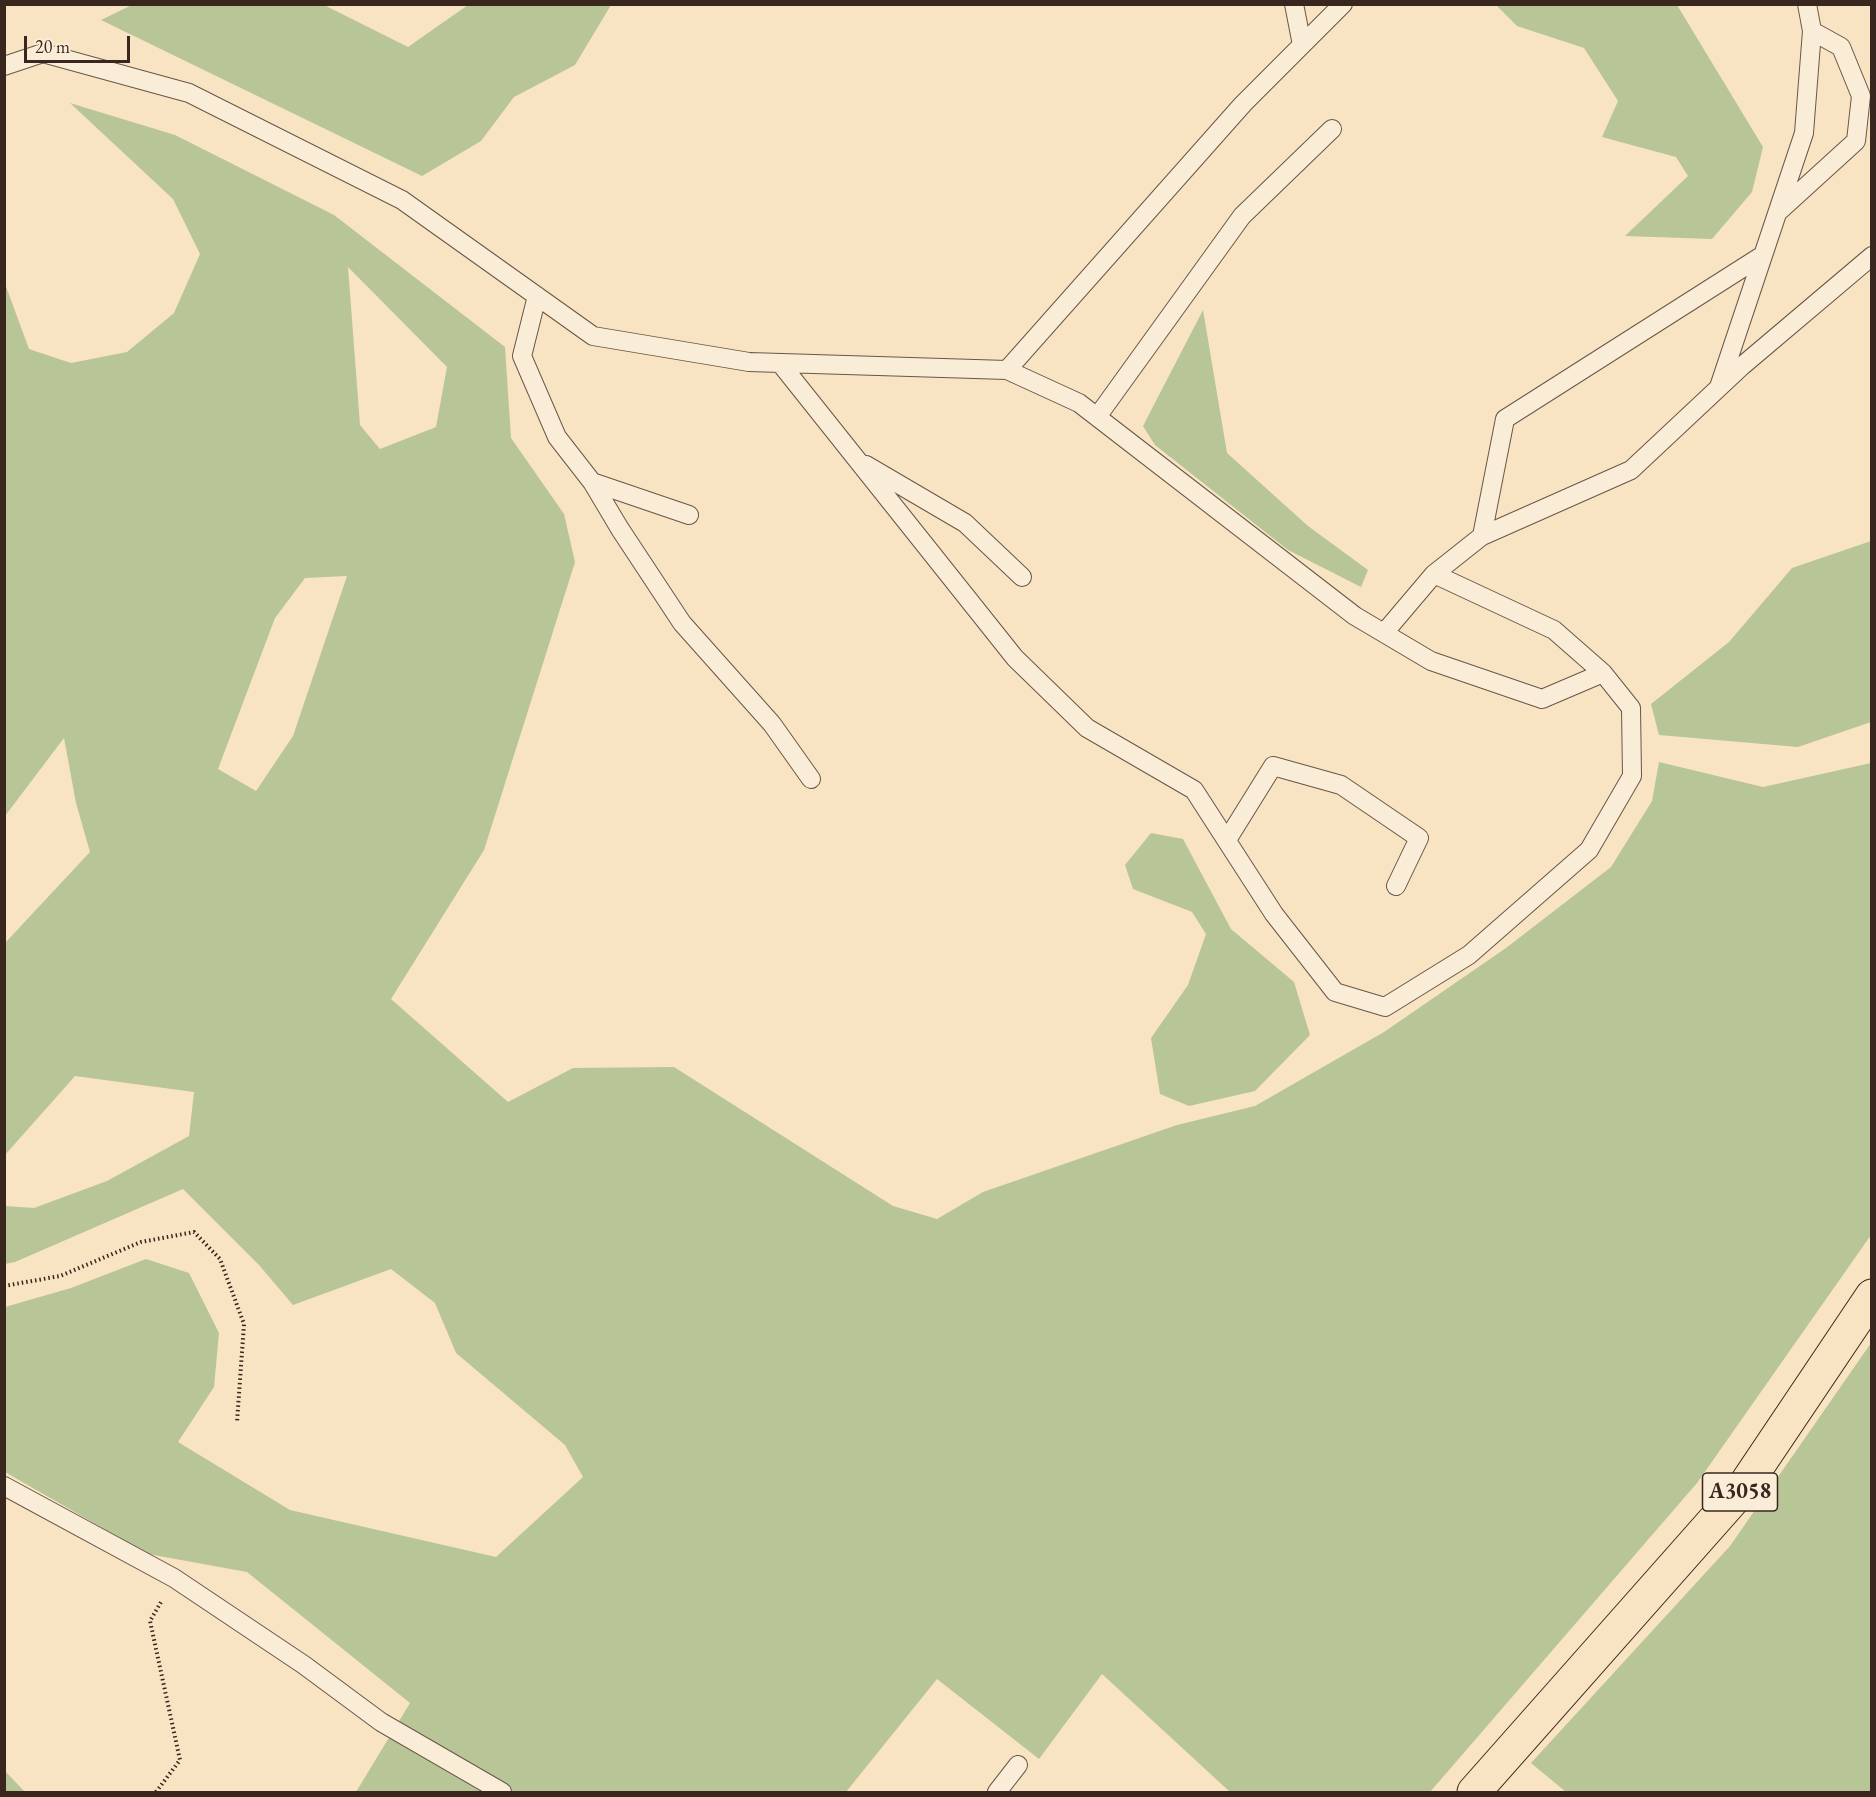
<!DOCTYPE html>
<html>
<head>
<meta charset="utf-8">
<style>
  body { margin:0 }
  #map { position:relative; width:1876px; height:1797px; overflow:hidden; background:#f8e4c2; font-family:"EB Garamond",serif }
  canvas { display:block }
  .frame { position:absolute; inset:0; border:6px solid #39271f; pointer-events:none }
  .scale { position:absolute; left:24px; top:36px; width:106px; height:27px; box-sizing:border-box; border:3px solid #39271f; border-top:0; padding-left:8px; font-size:18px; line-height:21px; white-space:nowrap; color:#39271f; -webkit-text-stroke:4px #faedd7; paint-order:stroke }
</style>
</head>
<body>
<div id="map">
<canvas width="1876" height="1797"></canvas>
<div class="frame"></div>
<div class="scale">20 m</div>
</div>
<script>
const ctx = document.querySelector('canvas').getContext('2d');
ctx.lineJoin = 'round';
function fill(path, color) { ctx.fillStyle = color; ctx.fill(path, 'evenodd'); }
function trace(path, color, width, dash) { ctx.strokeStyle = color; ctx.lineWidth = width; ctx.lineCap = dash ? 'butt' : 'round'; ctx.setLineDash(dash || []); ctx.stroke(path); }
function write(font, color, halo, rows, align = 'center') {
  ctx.font = font + ' "EB Garamond",serif'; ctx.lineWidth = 4.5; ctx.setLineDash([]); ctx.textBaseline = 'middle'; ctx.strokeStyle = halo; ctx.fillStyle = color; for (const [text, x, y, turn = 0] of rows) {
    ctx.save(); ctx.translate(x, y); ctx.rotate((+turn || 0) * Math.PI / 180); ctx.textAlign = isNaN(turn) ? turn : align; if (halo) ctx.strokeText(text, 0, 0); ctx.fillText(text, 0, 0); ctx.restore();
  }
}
fill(new Path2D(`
  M 134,4 L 324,5 L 408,47 L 468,5 L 611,5 L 575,65 L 514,97 L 481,141 L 422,176 L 101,20 Z
  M 1496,5 L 1677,5 L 1763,147 L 1752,192 L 1712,239 L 1625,236 L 1688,176 L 1676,157 L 1602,137 L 1618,101 L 1584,48 L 1517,26 Z
  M 70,103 L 175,135 L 334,215 L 505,347 L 511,438 L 564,514 L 575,562 L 484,850 L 391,999 L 508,1102 L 573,1068 L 674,1067 L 893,1206 L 937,1219 L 983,1192 L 1177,1125 L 1255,1106 L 1384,1032 L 1506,948 L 1611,867 L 1652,801 L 1659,762 L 1763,787 L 1871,763 L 1871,1235 L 1697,1483 L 1430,1792 L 1230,1792 L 1102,1674 L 1039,1759 L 937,1679 L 846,1792 L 356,1792 L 410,1703 L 247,1572 L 148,1554 L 5,1472 L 5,1307 L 71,1288 L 146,1259 L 189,1273 L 219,1333 L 214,1387 L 178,1442 L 290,1510 L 496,1557 L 583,1477 L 565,1445 L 456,1353 L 435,1303 L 391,1269 L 293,1305 L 259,1265 L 183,1189 L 15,1262 L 5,1264 L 5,1206 L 34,1208 L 107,1181 L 189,1136 L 194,1092 L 75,1076 L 5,1155 L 5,943 L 90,852 L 76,803 L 64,738 L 5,816 L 4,281 L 29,349 L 71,363 L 127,352 L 174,313 L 200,254 L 173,199 ZM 348,267 L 447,367 L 436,427 L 380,449 L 360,425 ZM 347,576 L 293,736 L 256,791 L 218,769 L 275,618 L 305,578 Z
  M 1203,310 L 1227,453 L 1308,526 L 1368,570 L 1361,587 L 1288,550 L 1155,445 L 1143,426 Z
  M 1871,541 L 1871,722 L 1798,747 L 1659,735 L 1651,704 L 1729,642 L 1792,568 Z
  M 1151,833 L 1183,839 L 1231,929 L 1294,982 L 1310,1035 L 1255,1091 L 1189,1106 L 1160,1094 L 1151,1038 L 1188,985 L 1206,934 L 1192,912 L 1133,889 L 1125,865 Z
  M 1871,1343 L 1871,1792 L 1566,1792 L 1531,1763 L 1730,1546 Z
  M 4,1771 L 5,1771 L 25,1792 L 5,1792 Z`), '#b8c597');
const service = new Path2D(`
  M 1294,4 L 1302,45
  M 1807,4 L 1812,31
  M 4,66 L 43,53 L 189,93 L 402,200 L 593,336 L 749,362 L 1007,370 L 1079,403 L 1355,616 L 1431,661 L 1542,699 L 1603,673 L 1631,708 L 1632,776 L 1589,850 L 1469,955 L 1385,1007 L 1335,992 L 1274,914 L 1194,790 L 1087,728 L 1015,658 L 780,363
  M 537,296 L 522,356 L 557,437 L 592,482 L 620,529 L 682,623 L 772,724 L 811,779
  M 1007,370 L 1243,104 L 1343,4
  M 1719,387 L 1804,133 L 1812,31 L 1841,47 L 1861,96 L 1856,141 L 1778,212
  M 1097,417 L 1242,216 L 1332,129
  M 866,465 L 965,523 L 1022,577
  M 592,482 L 689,515
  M 1482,536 L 1505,419 L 1763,255
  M 1434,574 L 1482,536 L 1631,470 L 1742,366 L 1872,256
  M 1384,633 L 1434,574 L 1554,630 L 1603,673
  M 1227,840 L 1273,766 L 1341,785 L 1419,838 L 1396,886
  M 4,1486 L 174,1578 L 304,1665 L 381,1722 L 502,1792
  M 997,1792 L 1018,1765`);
const primary = new Path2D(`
  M 1474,1792 L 1743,1488 L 1872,1296`);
trace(service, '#695648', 20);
trace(primary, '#39271f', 35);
trace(new Path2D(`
  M 4,1286 L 60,1276 L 141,1242 L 194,1232 L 220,1259 L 244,1324 L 237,1422
  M 156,1792 L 180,1760 L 150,1621 L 161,1602`), '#39271f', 4, [1.5, 3]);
trace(service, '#faedd7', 18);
trace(primary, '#f8e4c2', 33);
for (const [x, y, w] of [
  [1740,1492,75]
]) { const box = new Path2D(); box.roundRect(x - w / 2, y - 19, w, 38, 4.5); ctx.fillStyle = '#faedd7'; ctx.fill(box); trace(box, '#39271f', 1.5); }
write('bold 22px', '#39271f', null, [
  ["A3058",1740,1492]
]);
</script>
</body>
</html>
